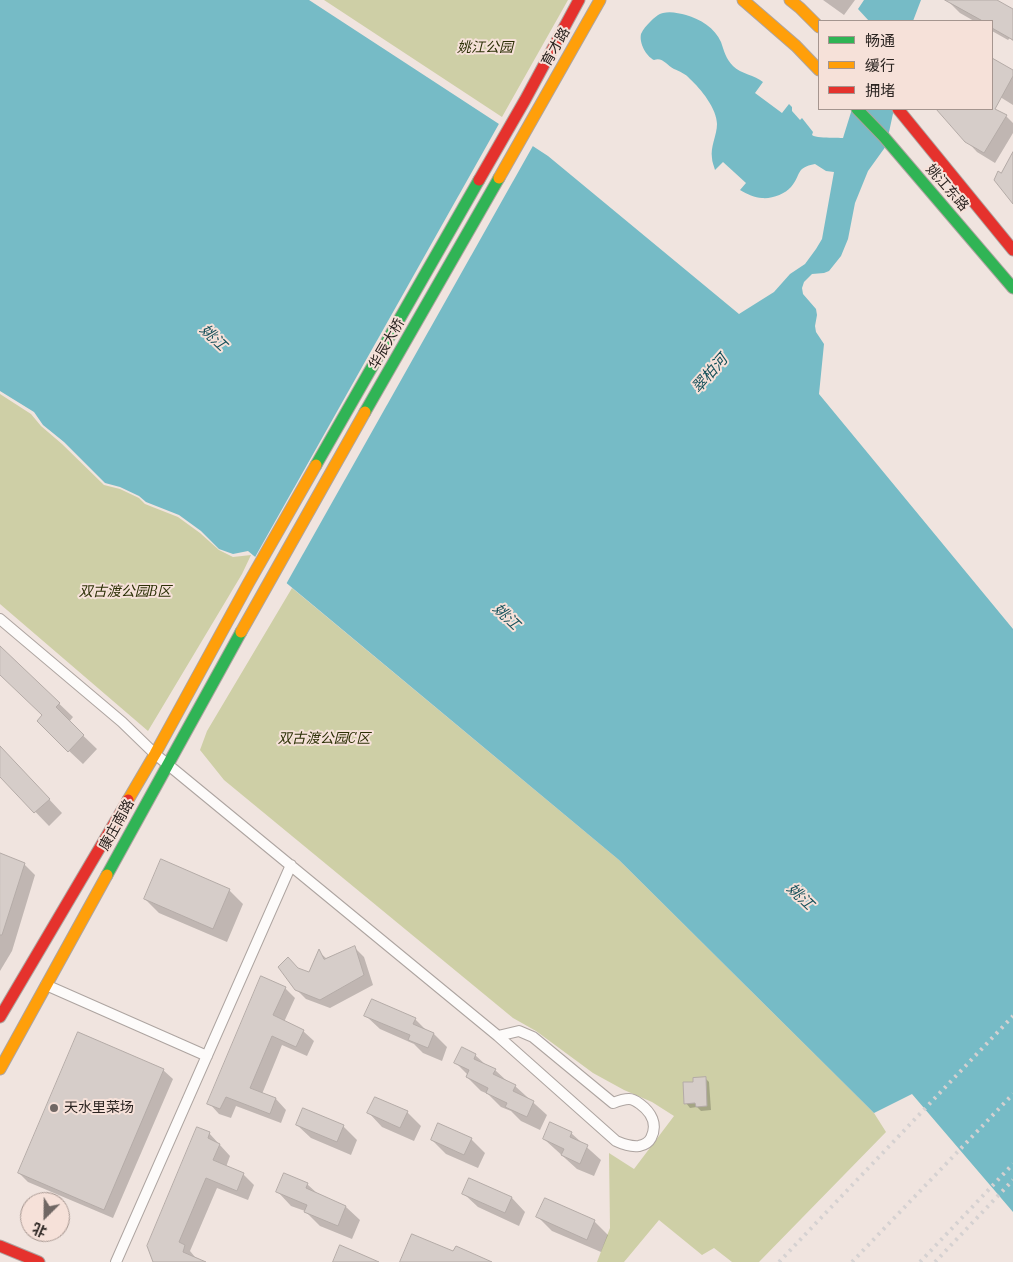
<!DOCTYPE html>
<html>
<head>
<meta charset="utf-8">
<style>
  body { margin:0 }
  #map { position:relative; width:1013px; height:1262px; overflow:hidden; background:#f0e4df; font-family:"IBM Plex Serif","Noto Sans SC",serif }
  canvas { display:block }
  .legend { position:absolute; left:818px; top:20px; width:175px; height:90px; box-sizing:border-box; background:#f6e1d9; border:1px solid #a5958f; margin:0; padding:6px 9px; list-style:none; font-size:15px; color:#2b2421 }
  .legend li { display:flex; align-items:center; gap:10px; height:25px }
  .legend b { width:25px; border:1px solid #a5958f }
  .north { position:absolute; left:20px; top:1192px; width:50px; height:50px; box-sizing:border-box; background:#f6e1d9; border:1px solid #a5958f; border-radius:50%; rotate:203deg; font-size:14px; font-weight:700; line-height:20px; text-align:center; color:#2b2421 }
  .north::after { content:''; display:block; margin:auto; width:18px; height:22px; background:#706764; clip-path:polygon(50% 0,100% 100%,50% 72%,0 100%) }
</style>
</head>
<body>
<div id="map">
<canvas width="1013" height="1262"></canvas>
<ul class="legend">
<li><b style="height:6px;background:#30b455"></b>畅通</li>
<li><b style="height:6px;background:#ff9f0a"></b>缓行</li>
<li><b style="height:6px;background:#e5322d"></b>拥堵</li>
</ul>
<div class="north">北</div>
</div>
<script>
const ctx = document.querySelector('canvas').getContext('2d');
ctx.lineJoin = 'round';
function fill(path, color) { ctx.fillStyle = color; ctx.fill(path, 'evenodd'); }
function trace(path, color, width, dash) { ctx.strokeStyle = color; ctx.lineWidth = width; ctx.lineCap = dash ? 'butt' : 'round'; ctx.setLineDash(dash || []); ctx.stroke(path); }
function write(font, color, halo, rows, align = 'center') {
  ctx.font = font + ' "IBM Plex Serif","Noto Sans SC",serif'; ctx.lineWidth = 4; ctx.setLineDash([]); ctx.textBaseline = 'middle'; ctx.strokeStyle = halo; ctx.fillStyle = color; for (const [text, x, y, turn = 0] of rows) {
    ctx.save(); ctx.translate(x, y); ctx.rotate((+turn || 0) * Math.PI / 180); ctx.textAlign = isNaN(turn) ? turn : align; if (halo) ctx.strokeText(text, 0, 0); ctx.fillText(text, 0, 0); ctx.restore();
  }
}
fill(new Path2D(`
  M 324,0 L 568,0 L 502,117 Z
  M 0,394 L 31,414 L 41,426 L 62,444 L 104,485 L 120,489 L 139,498 L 145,504 L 178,517 L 200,533 L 219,550 L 233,557 L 251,555 L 242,574 L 148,731 L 0,604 Z
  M 292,588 L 619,860 L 874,1113 L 886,1132 L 759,1262 L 732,1262 L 714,1248 L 702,1255 L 659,1220 L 624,1262 L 597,1262 L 610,1228 L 609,1153 L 634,1169 L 674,1116 L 652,1102 L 624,1090 L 593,1073 L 536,1031 L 513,1018 L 224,780 L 200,750 L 207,731 Z`), '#cecfa6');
fill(new Path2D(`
  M 0,0 L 309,0 L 548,156 L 739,314 L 774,292 L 790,274 L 805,264 L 816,249 L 822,239 L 834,172 L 826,171 L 815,164 C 795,168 802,174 791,187 C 785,194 772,199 762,198 C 755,198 747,194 740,190 L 746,183 L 723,162 L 715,170 C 714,166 712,162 712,158 C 710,147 717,135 717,124 C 717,109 701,89 690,79 C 686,74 679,71 674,69 C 666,65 663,57 654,60 C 646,56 639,43 641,34 C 643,29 647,25 650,22 C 654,18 658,14 663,13 C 670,11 679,13 686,15 C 700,19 715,28 721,42 C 724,51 726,59 733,66 C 741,74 755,75 763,82 L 755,93 L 782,113 L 789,104 L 792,107 L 792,111 L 800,120 L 802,118 L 813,132 L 812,135 C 818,139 834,137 843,138 L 852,109 L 894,109 L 886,146 L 868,171 L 855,203 L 848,239 L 841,256 L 829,271 L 824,273 L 812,274 L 804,282 L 802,288 L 803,294 L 816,309 L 817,315 L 815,326 L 816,332 L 824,344 L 819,394 L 1013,629 L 1013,1212 L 912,1094 L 874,1113 L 619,860 L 248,551 L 233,554 L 219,549 L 201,531 L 179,515 L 146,502 L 139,496 L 120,487 L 105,483 L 64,442 L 43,425 L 34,412 L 0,391 Z
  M 864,0 L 921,0 L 913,21 L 869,21 L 858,9 Z`), '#76bbc6');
fill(new Path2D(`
  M 500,122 L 534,144 L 285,586 L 254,559 Z`), '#f0e4df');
fill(new Path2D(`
  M 823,0 L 855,0 L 844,15 Z
  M 947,0 L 994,0 L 1013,11 L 1013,41 L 1010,38 L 1008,40 L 992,31 L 992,21 L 974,21 L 960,13 Z
  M 992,64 L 1013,71 L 1013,105 L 997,95 L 992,90 Z
  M 992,108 L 1006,116 L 1013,123 L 1013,133 L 995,163 L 977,152 L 937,109 Z
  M 0,647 L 73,717 L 69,722 L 97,749 L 83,764 L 52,735 L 44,715 L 0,673 Z
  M 0,747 L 62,813 L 49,826 L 0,775 Z
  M 0,854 L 24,864 L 35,875 L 12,951 L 0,971 Z
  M 229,890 L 243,904 L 227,942 L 159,913 L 145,899 Z
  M 355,948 L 364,957 L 373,985 L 330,1008 L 306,999 L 296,989 L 299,970 L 310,974 L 319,952 L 327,959 Z
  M 285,988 L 295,998 L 284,1022 L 303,1031 L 314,1041 L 307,1056 L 282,1045 L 262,1094 L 276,1099 L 286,1110 L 281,1123 L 236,1106 L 231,1118 L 219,1114 L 209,1103 Z
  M 366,1016 L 415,1019 L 427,1031 L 434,1034 L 447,1047 L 442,1061 L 423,1053 L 414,1044 L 380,1029 Z
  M 475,1055 L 487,1066 L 495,1070 L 508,1082 L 515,1086 L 547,1115 L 540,1130 L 521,1121 L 511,1111 L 501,1107 L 488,1094 L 481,1091 L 467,1077 L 468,1075 L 456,1063 Z
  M 163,1070 L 173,1079 L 113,1218 L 28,1182 L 19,1173 Z
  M 705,1078 L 709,1082 L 711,1110 L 701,1111 L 697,1107 L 690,1108 L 686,1103 L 695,1083 Z
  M 407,1112 L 421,1126 L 414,1141 L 382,1127 L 369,1113 Z
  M 297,1125 L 343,1126 L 357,1140 L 351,1155 L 311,1138 Z
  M 209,1133 L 230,1156 L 226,1167 L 243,1174 L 254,1185 L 248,1200 L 217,1188 L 190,1251 L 195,1257 L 195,1258 L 204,1262 L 154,1262 Z
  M 571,1133 L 601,1160 L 594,1176 L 577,1169 L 544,1139 Z
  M 471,1139 L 485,1153 L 478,1168 L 446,1154 L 432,1140 Z
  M 307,1184 L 319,1195 L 346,1207 L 360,1220 L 352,1239 L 320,1226 L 305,1211 L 291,1206 L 278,1192 Z
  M 464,1194 L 512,1198 L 525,1212 L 519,1226 L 478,1207 Z
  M 546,1200 L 594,1221 L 608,1235 L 601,1252 L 552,1231 L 538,1217 Z`), '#0003');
const building = new Path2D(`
  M 945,0 L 997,0 L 1013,9 L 1013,40 L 992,28 L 992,21 L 983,21 Z
  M 992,58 L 1013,70 L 1013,76 L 995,109 L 1007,115 L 984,153 L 965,142 L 936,109 L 992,109 Z
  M 1013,152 L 1013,204 L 994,180 L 998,171 L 1001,173 Z
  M 0,646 L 60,703 L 56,707 L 84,735 L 68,752 L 37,721 L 42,715 L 0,675 Z
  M 0,746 L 50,799 L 34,813 L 0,777 Z
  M 0,853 L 25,863 L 2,935 L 0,935 Z
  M 161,859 L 230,889 L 213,929 L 144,899 Z
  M 355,946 L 364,975 L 320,1000 L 295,990 L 278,967 L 288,957 L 298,968 L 309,972 L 319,949 L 324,959 Z
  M 261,976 L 286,987 L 273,1015 L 304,1030 L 296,1047 L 272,1036 L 250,1088 L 276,1098 L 270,1114 L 226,1097 L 220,1109 L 207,1104 Z
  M 372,999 L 416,1018 L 413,1024 L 434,1033 L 428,1048 L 408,1040 L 410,1035 L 364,1016 Z
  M 78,1032 L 164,1069 L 104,1210 L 18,1173 Z
  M 462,1047 L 476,1054 L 474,1059 L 496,1069 L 493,1074 L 516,1085 L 513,1091 L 534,1101 L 527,1117 L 505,1107 L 507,1103 L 486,1093 L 488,1088 L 466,1077 L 469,1070 L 454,1063 Z
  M 706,1077 L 707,1106 L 696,1107 L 695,1103 L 684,1104 L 683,1082 L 693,1082 L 693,1078 Z
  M 375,1097 L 408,1111 L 400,1128 L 367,1113 Z
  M 303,1108 L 344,1125 L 337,1142 L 296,1125 Z
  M 550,1122 L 572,1132 L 570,1137 L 588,1145 L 580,1164 L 561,1155 L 564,1149 L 543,1139 Z
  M 438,1123 L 472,1138 L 464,1155 L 431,1140 Z
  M 197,1127 L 210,1132 L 208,1138 L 220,1144 L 213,1160 L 244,1173 L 237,1191 L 206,1178 L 179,1242 L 185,1245 L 183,1252 L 206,1262 L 153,1262 L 147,1246 Z
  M 284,1173 L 308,1183 L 306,1188 L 346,1206 L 338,1226 L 304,1212 L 307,1205 L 276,1192 Z
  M 469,1178 L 512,1197 L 505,1213 L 462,1194 Z
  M 545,1198 L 595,1220 L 587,1240 L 536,1217 Z
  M 412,1234 L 453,1251 L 456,1246 L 492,1262 L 400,1262 Z
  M 340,1245 L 379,1262 L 333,1262 Z`);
fill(building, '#d6cdc9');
trace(building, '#b4aba7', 1);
const street = new Path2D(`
  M 0,619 L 122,722 L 155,754 L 498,1036 L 616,1141 C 623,1144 630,1147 639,1146 C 644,1145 649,1142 651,1138 C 658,1124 651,1112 640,1104 C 636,1101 633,1099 629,1099 C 624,1099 618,1101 613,1103 L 533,1037 L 519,1031 L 498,1036
  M 46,985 L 207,1056
  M 116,1262 L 291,865`);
const fast = new Path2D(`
  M 857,109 L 884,137 L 1013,288
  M 365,412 L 499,178
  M 316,465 L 479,180
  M 107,875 L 241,632`);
const slow = new Path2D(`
  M 743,0 L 796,46 L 819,70
  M 790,0 L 800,8 L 819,27
  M 499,178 L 600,0
  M 241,632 L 365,412
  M 128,800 L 155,754 L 248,584 L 316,465
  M 0,1069 L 107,875`);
const jam = new Path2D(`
  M 898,109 L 1013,250
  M 479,180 L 525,100 L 579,0
  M 0,1017 L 128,800
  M 0,1246 L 39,1262`);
trace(street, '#ada4a0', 12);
trace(fast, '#ada4a0', 13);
trace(slow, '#ada4a0', 13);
trace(jam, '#ada4a0', 13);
trace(street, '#fdfbfa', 10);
trace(fast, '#30b455', 11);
trace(slow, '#ff9f0a', 11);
trace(jam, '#e5322d', 11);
trace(new Path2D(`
  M 779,1262 L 1013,1016
  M 852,1262 L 1013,1094
  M 920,1262 L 1013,1164
  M 935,1262 L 1013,1180`), '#d5d1d1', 4, [2.5, 5]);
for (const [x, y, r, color] of [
  [54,1108,5,"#706764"]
]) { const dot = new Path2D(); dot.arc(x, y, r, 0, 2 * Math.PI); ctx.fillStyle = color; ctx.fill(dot); trace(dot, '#f6e1d9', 2); }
write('14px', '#2b2421', '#f6e1d9', [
  ["育才路",556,47,-60],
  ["姚江东路",947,188,49],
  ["华辰大桥",387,344,-60],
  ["康庄南路",117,825,-61]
]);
write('italic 14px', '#2c3006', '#f6e1d9', [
  ["姚江公园",485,48],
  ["双古渡公园B区",125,592],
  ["双古渡公园C区",324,739]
]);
write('14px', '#2b2421', '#f6e1d9', [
  ["天水里菜场",64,1108]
], 'left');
write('italic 15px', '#144f59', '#f6e1d9', [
  ["姚江",213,338,44],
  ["翠柏河",710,374,-49],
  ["姚江",506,617,44],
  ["姚江",800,897,44]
]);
</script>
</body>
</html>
